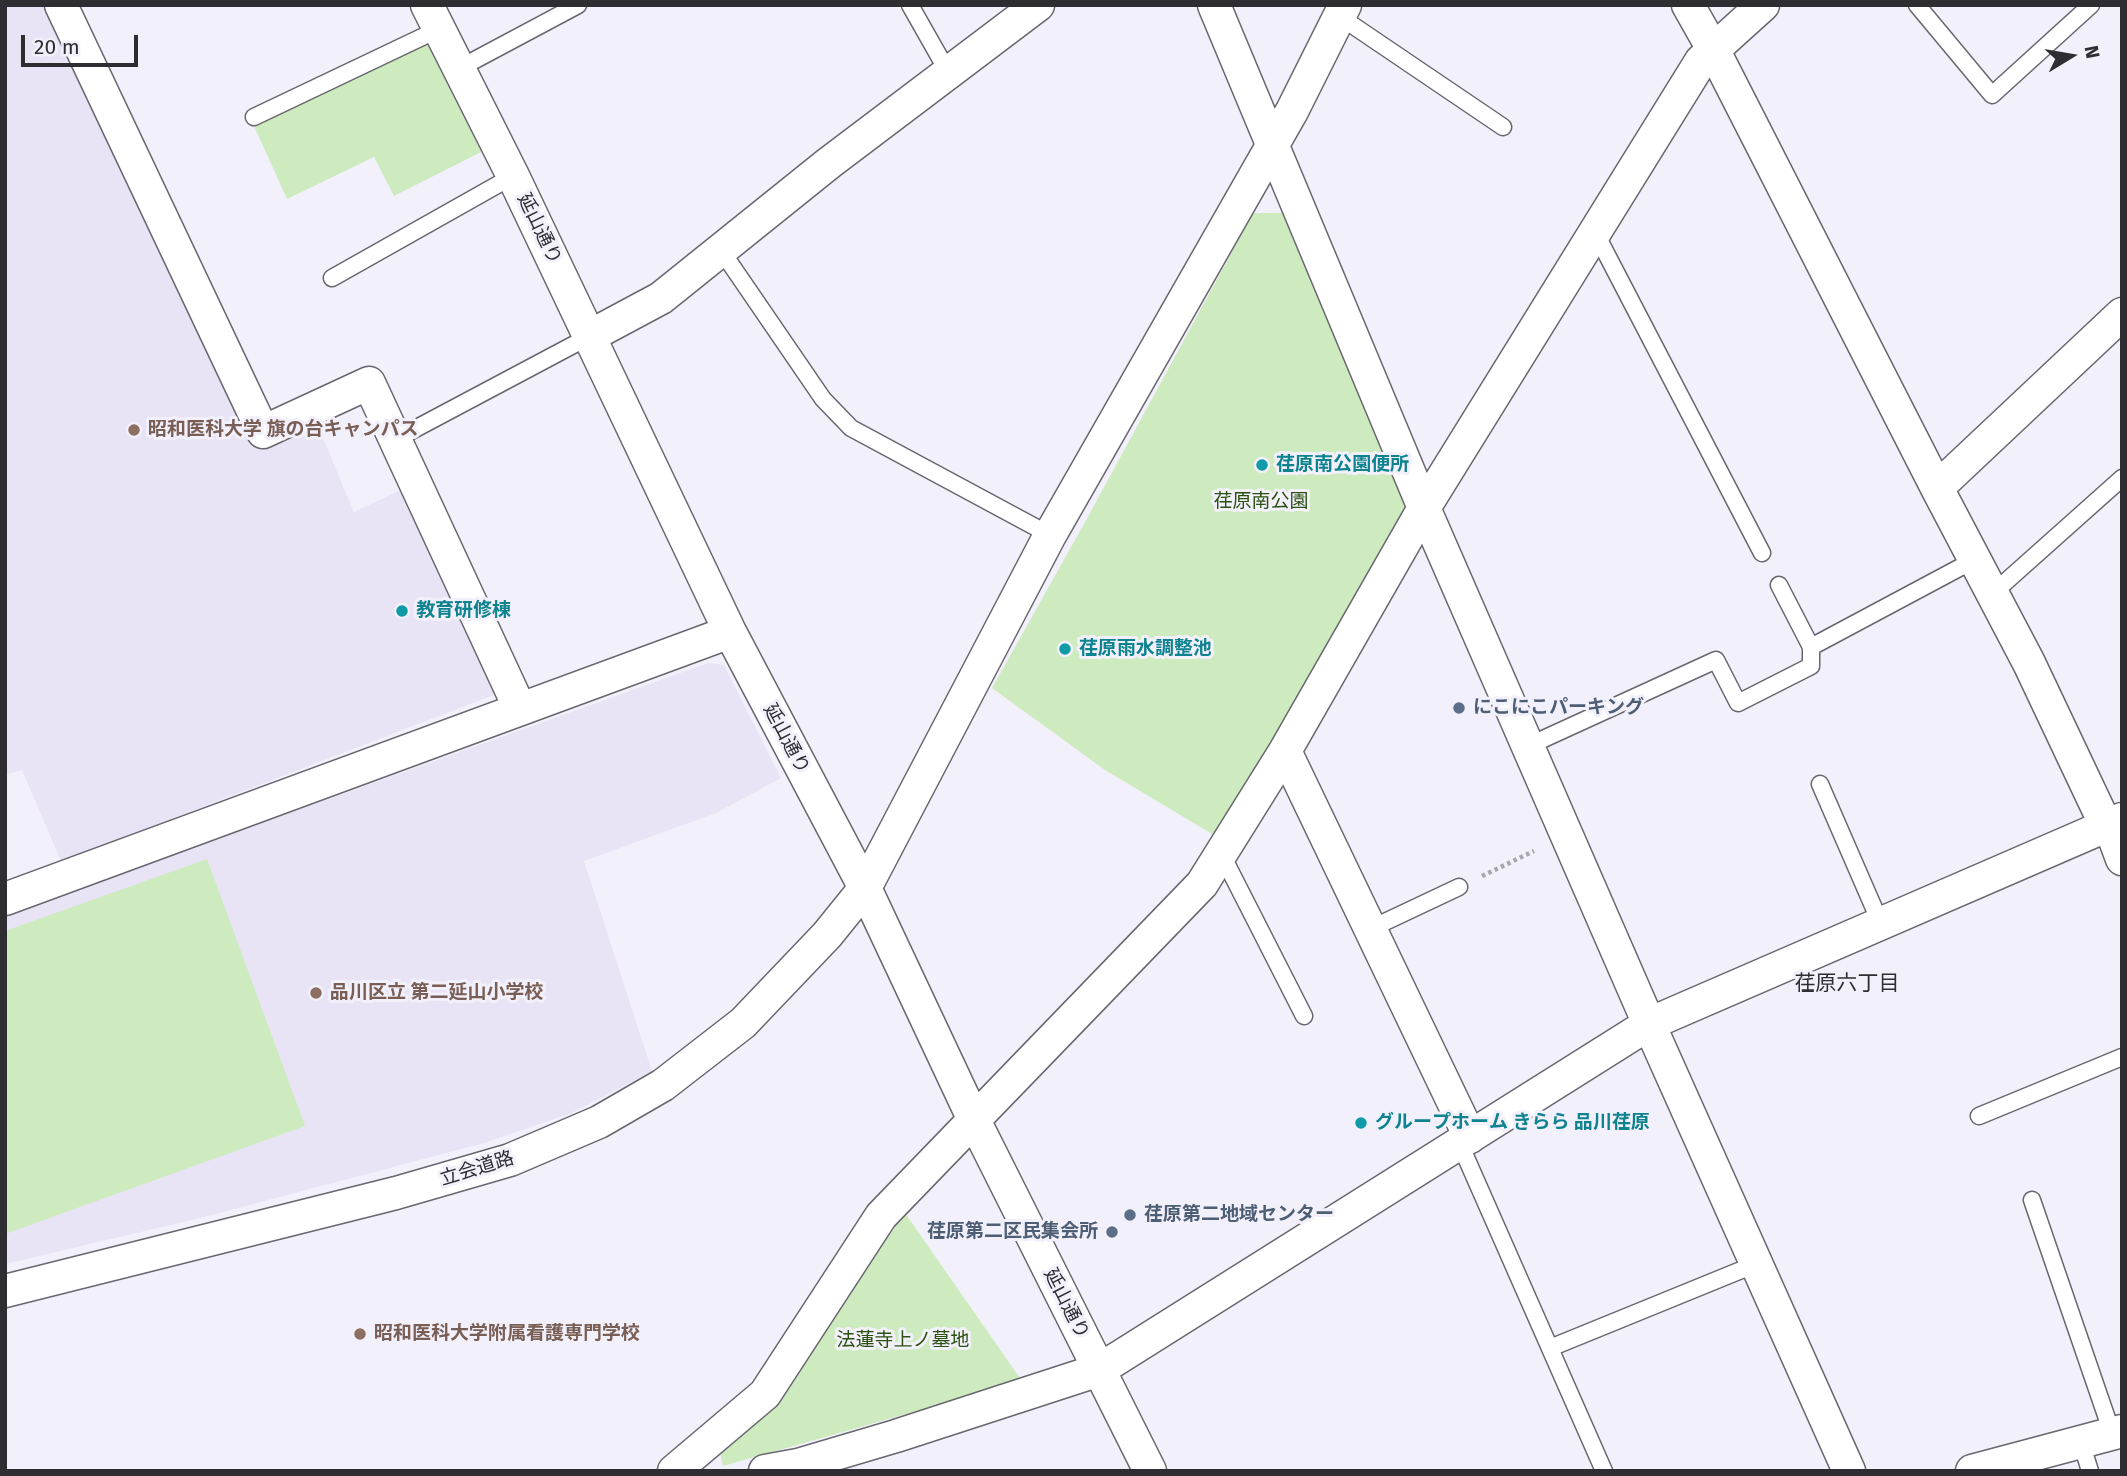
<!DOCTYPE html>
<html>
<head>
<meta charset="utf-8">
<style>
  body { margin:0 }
  #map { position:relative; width:2127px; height:1476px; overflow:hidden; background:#f2f0fb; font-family:"Fira Sans",sans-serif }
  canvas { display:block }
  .frame { position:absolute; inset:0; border:7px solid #2e2d31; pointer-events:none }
  .north { position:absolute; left:2036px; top:21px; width:70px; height:70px; -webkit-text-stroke:5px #f2f0fb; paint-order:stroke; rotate:79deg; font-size:19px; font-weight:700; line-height:28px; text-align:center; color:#2e2d31 }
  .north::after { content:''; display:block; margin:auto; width:24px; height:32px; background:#2e2d31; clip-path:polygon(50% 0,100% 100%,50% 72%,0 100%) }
  .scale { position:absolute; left:21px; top:35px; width:117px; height:32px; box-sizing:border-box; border:4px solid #2e2d31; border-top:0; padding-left:9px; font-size:21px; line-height:24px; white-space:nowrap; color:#2e2d31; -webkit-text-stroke:5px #f2f0fb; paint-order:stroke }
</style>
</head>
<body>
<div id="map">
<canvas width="2127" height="1476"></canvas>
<div class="frame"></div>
<div class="north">N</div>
<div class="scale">20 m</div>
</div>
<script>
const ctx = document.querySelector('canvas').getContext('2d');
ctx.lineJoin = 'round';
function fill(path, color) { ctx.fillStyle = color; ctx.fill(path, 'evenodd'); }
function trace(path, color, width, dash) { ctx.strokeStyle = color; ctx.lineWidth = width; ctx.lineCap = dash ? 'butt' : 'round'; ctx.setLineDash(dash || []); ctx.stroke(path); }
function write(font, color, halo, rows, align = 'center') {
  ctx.font = font + ' "Fira Sans","Noto Sans JP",sans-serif'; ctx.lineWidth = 6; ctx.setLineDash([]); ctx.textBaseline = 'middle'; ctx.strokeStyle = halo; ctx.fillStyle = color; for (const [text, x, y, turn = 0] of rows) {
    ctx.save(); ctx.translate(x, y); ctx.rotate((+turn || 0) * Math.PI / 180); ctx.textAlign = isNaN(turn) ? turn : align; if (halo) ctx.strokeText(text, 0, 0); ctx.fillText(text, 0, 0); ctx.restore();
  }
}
fill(new Path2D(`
  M 5,5 L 54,5 L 267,441 L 315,419 L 354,512 L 409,486 L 504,691 L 61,861 L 22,770 L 5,775 Z
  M 708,663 L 724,665 L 781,778 L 716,813 L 584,861 L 652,1071 L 572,1113 L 484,1143 L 204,1217 L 5,1264 L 5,915 Z`), '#e8e4f6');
fill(new Path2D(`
  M 433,41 L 487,149 L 394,196 L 374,157 L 287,199 L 254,126 Z
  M 1253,213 L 1285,213 L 1424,508 L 1227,843 L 1105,770 L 992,688 L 1084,524 Z
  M 207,859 L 305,1126 L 5,1234 L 5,931 Z
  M 905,1213 L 1022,1381 L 723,1466 L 720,1453 L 772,1399 Z`), '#ceebbf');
const service = new Path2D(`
  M 910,5 L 948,72
  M 1917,5 L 1992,95 L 2091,5
  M 1339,16 L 1503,127
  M 458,69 L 578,5
  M 254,117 L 439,29
  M 1595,232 L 1762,553
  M 721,250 L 823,399 L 851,428 L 1050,535
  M 332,278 L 513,176
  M 396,439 L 590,336
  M 1779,585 L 1811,647 L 1974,560
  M 1992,594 L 2122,478
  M 1528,746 L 1716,660 L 1738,703 L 1811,666 L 1811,647
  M 1820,784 L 1880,922
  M 1221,853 L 1304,1016
  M 1370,929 L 1459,887
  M 1979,1116 L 2122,1057
  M 1460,1144 L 1604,1471
  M 2032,1200 L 2112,1433
  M 1550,1348 L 1756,1264
  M 2081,1442 L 2090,1471`);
const minor = new Path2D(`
  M 61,5 L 263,432 L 369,383 L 520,709
  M 427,5 L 513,176 L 730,632 L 865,888 L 974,1120 L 1150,1471
  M 1214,5 L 1424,508 L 1649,1024 L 1849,1471
  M 1688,5 L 1714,51 L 1937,488 L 2029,663 L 2099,811 L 2115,840 L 2122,859
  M 590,336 L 661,298 L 829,163 L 1038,5
  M 1937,488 L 2122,314
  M 1285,751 L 1470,1137
  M 5,899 L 730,632
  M 5,1291 L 396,1193 L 510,1160 L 599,1122 L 663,1085 L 743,1023 L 827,935 L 865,888 L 1050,535 L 1292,111 L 1345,5
  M 674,1471 L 765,1394 L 881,1216 L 1202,884 L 1285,751 L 1424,508 L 1701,61 L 1763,5
  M 765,1471 L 798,1465 L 896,1436 L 1099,1370 L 1649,1024 L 2122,819
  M 1972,1471 L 2122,1431`);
trace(service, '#68666f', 19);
trace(minor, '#68666f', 35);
trace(new Path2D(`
  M 1482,876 L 1534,851`), '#a7a5ad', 4.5, [3.5, 3.5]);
trace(service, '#fff', 16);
trace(minor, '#fff', 32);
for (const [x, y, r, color] of [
  [134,430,7,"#8d6e63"],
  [1262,465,7,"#0f9aa8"],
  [402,611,7,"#0f9aa8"],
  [1065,649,7,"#0f9aa8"],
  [1459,708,7,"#5c6f8a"],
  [316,993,7,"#8d6e63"],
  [1361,1123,7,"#0f9aa8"],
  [1130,1215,7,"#5c6f8a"],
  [1112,1232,7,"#5c6f8a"],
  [360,1334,7,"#8d6e63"]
]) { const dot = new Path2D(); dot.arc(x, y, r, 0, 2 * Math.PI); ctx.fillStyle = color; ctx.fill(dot); trace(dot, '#f2f0fb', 2.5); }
write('19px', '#2e2d31', '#f2f0fb', [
  ["延山通り",539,229,64],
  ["延山通り",786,739,62],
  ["立会道路",477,1169,-17],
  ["延山通り",1066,1304,63]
]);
write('bold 19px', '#785e54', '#f2f0fb', [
  ["昭和医科大学 旗の台キャンパス",148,430],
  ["品川区立 第二延山小学校",330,993],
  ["昭和医科大学附属看護専門学校",374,1334]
], 'left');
write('bold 19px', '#0d838f', '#f2f0fb', [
  ["荏原南公園便所",1276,465],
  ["教育研修棟",416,611],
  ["荏原雨水調整池",1079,649],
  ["グループホーム きらら 品川荏原",1375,1123]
], 'left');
write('19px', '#2b5110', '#f2f0fb', [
  ["荏原南公園",1261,502],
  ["法蓮寺上ノ墓地",903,1341]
]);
write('bold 19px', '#4e5e75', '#f2f0fb', [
  ["にこにこパーキング",1473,708],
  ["荏原第二地域センター",1144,1215],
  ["荏原第二区民集会所",1098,1232,"right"]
], 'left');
write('21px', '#2e2d31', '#f2f0fb', [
  ["荏原六丁目",1847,984]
]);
</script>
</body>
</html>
